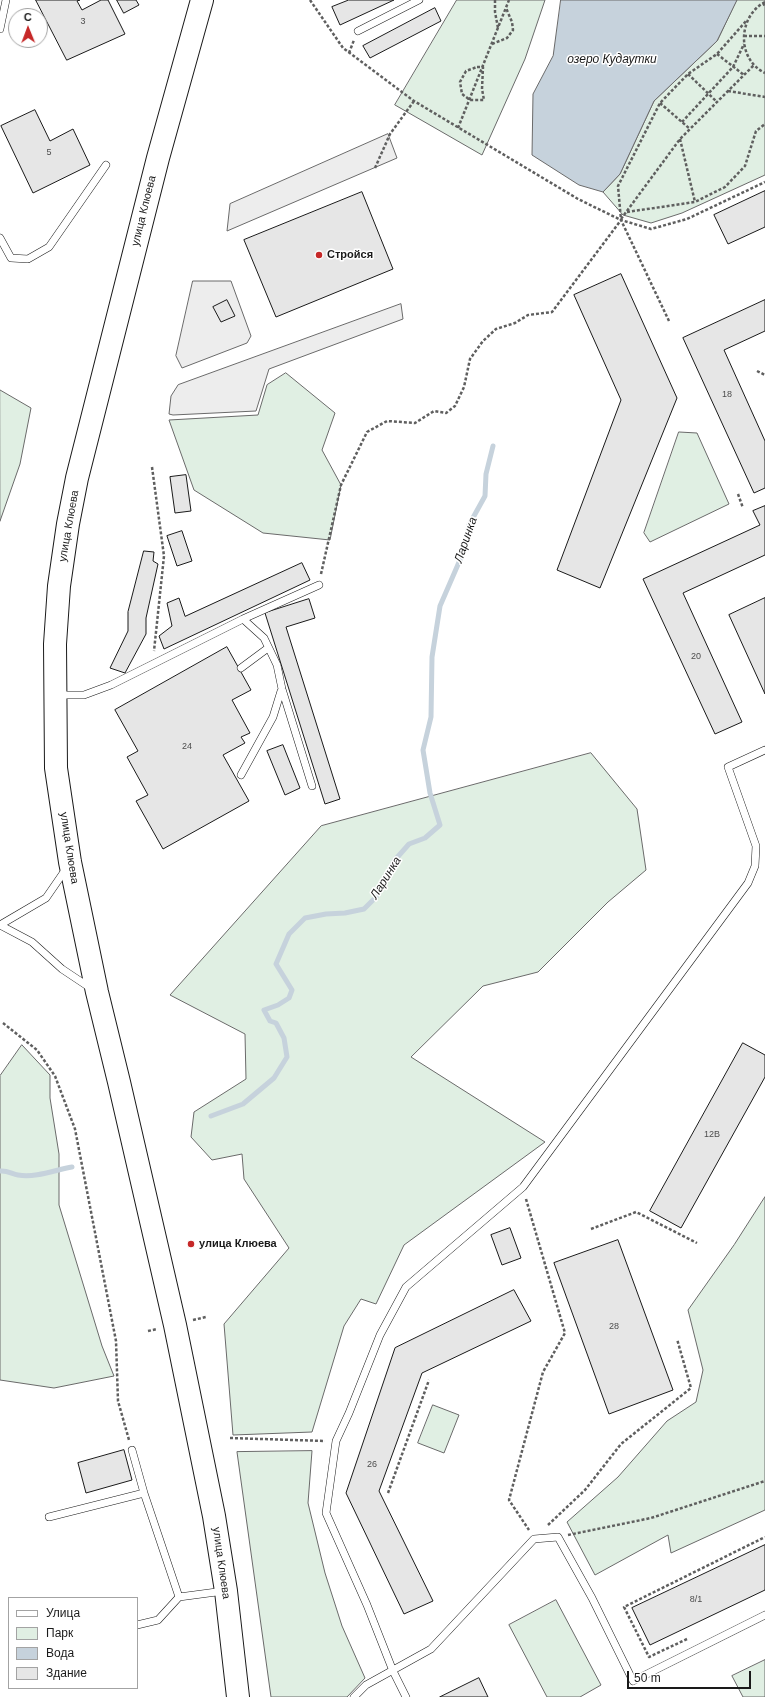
<!DOCTYPE html>
<html>
<head>
<meta charset="utf-8">
<style>
  body { margin:0 }
  #map { position:relative; width:765px; height:1697px; overflow:hidden; background:#fff; font-family:Helvetica,sans-serif }
  canvas { display:block }
  .legend { position:absolute; left:8px; top:1597px; width:130px; height:92px; box-sizing:border-box; background:#fff; border:1px solid #a3a3a3; margin:0; padding:5px 7px; list-style:none; font-size:12px; color:#1a1a1a }
  .legend li { display:flex; align-items:center; gap:8px; height:20px }
  .legend b { width:20px; border:1px solid #a3a3a3 }
  .north { position:absolute; left:8px; top:8px; width:40px; height:40px; box-sizing:border-box; background:#fff; border:1px solid #a3a3a3; border-radius:50%; rotate:359deg; font-size:11px; font-weight:700; line-height:16px; text-align:center; color:#1a1a1a }
  .north::after { content:''; display:block; margin:auto; width:14px; height:18px; background:#c62828; clip-path:polygon(50% 0,100% 100%,50% 72%,0 100%) }
  .scale { position:absolute; left:627px; top:1671px; width:124px; height:18px; box-sizing:border-box; border:2px solid #1a1a1a; border-top:0; padding-left:5px; font-size:12px; line-height:14px; white-space:nowrap; color:#1a1a1a; -webkit-text-stroke:3px #fff; paint-order:stroke }
</style>
</head>
<body>
<div id="map">
<canvas width="765" height="1697"></canvas>
<ul class="legend">
<li><b style="height:5px;background:#fff"></b>Улица</li>
<li><b style="height:11px;background:#e0efe3"></b>Парк</li>
<li><b style="height:11px;background:#c6d2dc"></b>Вода</li>
<li><b style="height:11px;background:#e6e6e6"></b>Здание</li>
</ul>
<div class="north">С</div>
<div class="scale">50 m</div>
</div>
<script>
const ctx = document.querySelector('canvas').getContext('2d');
ctx.lineJoin = 'round';
function fill(path, color) { ctx.fillStyle = color; ctx.fill(path, 'evenodd'); }
function trace(path, color, width, dash) { ctx.strokeStyle = color; ctx.lineWidth = width; ctx.lineCap = dash ? 'butt' : 'round'; ctx.setLineDash(dash || []); ctx.stroke(path); }
function write(font, color, halo, rows, align = 'center') {
  ctx.font = font + ' Helvetica,sans-serif'; ctx.lineWidth = 3; ctx.setLineDash([]); ctx.textBaseline = 'middle'; ctx.strokeStyle = halo; ctx.fillStyle = color; for (const [text, x, y, turn = 0] of rows) {
    ctx.save(); ctx.translate(x, y); ctx.rotate((+turn || 0) * Math.PI / 180); ctx.textAlign = isNaN(turn) ? turn : align; if (halo) ctx.strokeText(text, 0, 0); ctx.fillText(text, 0, 0); ctx.restore();
  }
}
const green = new Path2D(`
  M 457,0 L 545,0 L 525,59 L 482,155 L 395,105 Z
  M 737,0 L 765,0 L 765,175 L 682,213 L 651,223 L 623,215 L 603,192 L 620,174 L 654,101 L 717,41 Z
  M 286,373 L 335,413 L 322,450 L 341,485 L 330,540 L 263,533 L 194,490 L 169,420 L 258,415 L 267,385 Z
  M 0,390 L 31,408 L 20,464 L 0,521 Z
  M 679,432 L 697,433 L 729,504 L 650,542 L 644,533 Z
  M 591,753 L 637,809 L 646,870 L 608,902 L 538,972 L 483,986 L 411,1057 L 545,1142 L 404,1245 L 376,1304 L 361,1299 L 344,1326 L 312,1432 L 233,1435 L 224,1324 L 289,1248 L 244,1179 L 242,1154 L 212,1160 L 191,1137 L 194,1112 L 246,1079 L 245,1034 L 170,995 L 321,826 Z
  M 22,1045 L 50,1075 L 50,1098 L 59,1154 L 59,1205 L 102,1346 L 114,1376 L 54,1388 L 0,1380 L 0,1076 Z
  M 765,1197 L 765,1510 L 671,1553 L 668,1535 L 595,1575 L 567,1522 L 618,1477 L 667,1421 L 696,1402 L 703,1370 L 688,1310 L 734,1245 Z
  M 433,1405 L 459,1415 L 444,1453 L 418,1443 Z
  M 312,1451 L 308,1503 L 325,1573 L 342,1626 L 365,1678 L 347,1697 L 271,1697 L 237,1452 Z
  M 556,1600 L 601,1685 L 580,1697 L 547,1697 L 509,1625 Z
  M 765,1660 L 765,1697 L 743,1697 L 732,1676 Z`);
fill(green, '#e0efe3');
trace(green, '#6a6a6a', 1);
const parking = new Path2D(`
  M 388,134 L 397,158 L 227,231 L 230,204 Z
  M 193,281 L 231,281 L 251,336 L 247,343 L 182,368 L 176,356 Z
  M 401,304 L 403,319 L 269,369 L 256,411 L 173,415 L 169,414 L 171,396 L 178,385 Z`);
fill(parking, '#ededed');
trace(parking, '#6a6a6a', 1);
const water = new Path2D(`
  M 561,0 L 737,0 L 717,41 L 654,101 L 620,174 L 603,192 L 579,185 L 532,155 L 533,94 L 553,56 Z`);
fill(water, '#c6d2dc');
trace(water, '#6a6a6a', 1);
trace(new Path2D(`
  M 211,1116 L 243,1104 L 274,1078 L 287,1057 L 284,1038 L 276,1023 L 270,1021 L 264,1010 L 278,1005 L 289,998 L 292,990 L 276,964 L 289,934 L 305,918 L 326,914 L 345,913 L 364,909 L 376,897 L 394,861 L 409,844 L 425,838 L 440,825 L 430,793 L 423,750 L 431,717 L 432,657 L 440,606 L 463,553 L 469,525 L 485,496 L 486,474 L 493,446
  M 0,1171 C 7,1170 12,1174 18,1175 C 36,1178 55,1170 72,1167`), '#c6d2dc', 5);
const building = new Path2D(`
  M 36,0 L 80,0 L 77,1 L 82,10 L 101,0 L 108,0 L 125,34 L 67,60 Z
  M 117,0 L 136,0 L 139,5 L 124,13 Z
  M 349,0 L 394,0 L 340,25 L 332,7 Z
  M 435,8 L 441,21 L 370,58 L 363,46 Z
  M 35,110 L 50,141 L 73,129 L 90,165 L 33,193 L 1,126 Z
  M 765,191 L 765,227 L 728,244 L 714,215 Z
  M 362,192 L 393,269 L 276,317 L 244,240 Z
  M 621,274 L 677,398 L 600,588 L 557,570 L 621,400 L 574,295 Z
  M 227,300 L 235,316 L 221,322 L 213,307 Z
  M 765,300 L 765,331 L 724,350 L 765,441 L 765,488 L 754,493 L 683,338 Z
  M 186,475 L 191,511 L 175,513 L 170,477 Z
  M 765,506 L 765,555 L 683,593 L 742,722 L 715,734 L 643,579 L 760,525 L 753,511 Z
  M 182,531 L 192,561 L 177,566 L 167,536 Z
  M 144,551 L 154,552 L 153,561 L 158,564 L 146,618 L 146,634 L 125,673 L 110,668 L 128,631 L 128,612 Z
  M 302,563 L 310,580 L 164,649 L 159,636 L 172,626 L 167,603 L 179,598 L 185,616 Z
  M 765,598 L 765,694 L 729,615 Z
  M 309,599 L 315,618 L 286,627 L 340,799 L 325,804 L 265,613 Z
  M 227,647 L 251,690 L 232,700 L 250,733 L 241,737 L 245,743 L 223,755 L 249,801 L 163,849 L 136,801 L 148,795 L 127,757 L 138,751 L 115,710 Z
  M 283,745 L 300,788 L 285,795 L 267,751 Z
  M 743,1043 L 765,1055 L 765,1077 L 681,1228 L 650,1211 Z
  M 510,1228 L 521,1258 L 502,1265 L 491,1235 Z
  M 618,1240 L 673,1390 L 609,1414 L 554,1263 Z
  M 514,1290 L 531,1321 L 422,1373 L 379,1491 L 433,1601 L 404,1614 L 346,1493 L 395,1348 Z
  M 124,1450 L 132,1480 L 86,1493 L 78,1463 Z
  M 765,1545 L 765,1590 L 650,1645 L 632,1608 Z
  M 479,1678 L 488,1697 L 440,1697 Z`);
fill(building, '#e6e6e6');
trace(building, '#1a1a1a', 1);
const service = new Path2D(`
  M 0,29 L 6,0
  M 358,31 L 419,0
  M 0,238 L 11,258 L 28,259 L 49,247 L 106,165
  M 243,619 L 319,585
  M 241,668 L 268,648
  M 58,695 L 84,695 L 111,685 L 243,619 L 264,638 L 277,665 L 282,689 L 312,786
  M 241,775 L 273,717 L 281,691
  M 0,925 L 32,942 L 62,969 L 92,989
  M 0,925 L 46,898 L 66,869
  M 132,1450 L 144,1493
  M 49,1517 L 144,1493 L 179,1597
  M 137,1625 L 158,1620 L 179,1597 L 224,1591
  M 354,1697 L 366,1685 L 431,1649 L 534,1539 L 558,1537 L 592,1598 L 633,1681 L 765,1615
  M 406,1697 L 393,1671 L 367,1605 L 326,1513 L 336,1441 L 349,1413 L 380,1335 L 406,1287 L 523,1187 L 748,883 L 755,866 L 756,846 L 728,767 L 765,750`);
const primary = new Path2D(`
  M 202,0 L 158,158 L 77,478 L 68,524 L 59,586 L 55,644 L 56,768 L 70,862 L 97,992 L 119,1082 L 175,1325 L 214,1516 L 226,1591 L 238,1697`);
trace(service, '#1a1a1a', 8);
trace(primary, '#1a1a1a', 24);
trace(new Path2D(`
  M 310,0 L 343,48 L 414,101 L 578,199 L 621,220
  M 495,0 L 495,12 L 498,28
  M 765,2 C 738,16 736,59 765,73
  M 763,3 L 765,6
  M 744,36 L 765,36
  M 492,44 L 507,38 L 513,30 L 512,22 L 506,8
  M 349,53 L 354,40
  M 717,54 L 744,75
  M 477,67 L 483,67 L 482,89 L 484,100 L 470,100 L 462,94 L 460,82 L 466,71 Z
  M 688,74 L 717,102
  M 728,91 L 765,97
  M 660,103 L 690,129
  M 682,122 L 733,67 L 744,44
  M 458,128 L 509,0
  M 680,139 L 695,202
  M 375,168 L 390,134 L 414,101
  M 627,212 L 695,202 L 725,187 L 745,166 L 756,131 L 765,124
  M 621,219 L 680,139 L 754,65
  M 669,321 L 621,220 L 618,186 L 660,103 L 688,74 L 717,54 L 747,20
  M 757,371 L 765,375
  M 152,467 L 164,556 L 154,651
  M 738,494 L 743,508
  M 321,574 L 341,485 L 367,432 L 387,421 L 415,423 L 434,411 L 446,413 L 455,406 L 464,387 L 470,359 L 483,341 L 496,329 L 515,323 L 528,315 L 552,312 L 621,220 L 651,229 L 687,219 L 765,182
  M 3,1023 L 37,1050 L 55,1076 L 75,1129 L 116,1341 L 118,1401 L 129,1440
  M 526,1199 L 565,1333 L 543,1372 L 509,1500 L 529,1530
  M 591,1229 L 636,1212 L 697,1243
  M 193,1320 L 206,1317
  M 148,1331 L 157,1329
  M 230,1438 L 325,1441
  M 388,1493 L 429,1380
  M 548,1525 L 585,1490 L 621,1444 L 691,1388 L 677,1339
  M 568,1535 L 651,1518 L 765,1481
  M 687,1639 L 649,1657 L 624,1607 L 765,1537`), '#5f5f5f', 2.5, [3, 2]);
trace(service, '#fff', 7);
trace(primary, '#fff', 22);
for (const [x, y, r, color] of [
  [319,255,4,"#c62828"],
  [191,1244,4,"#c62828"]
]) { const dot = new Path2D(); dot.arc(x, y, r, 0, 2 * Math.PI); ctx.fillStyle = color; ctx.fill(dot); trace(dot, '#fff', 1.5); }
write('9px', '#4d4d4d', null, [
  ["3",83,22],
  ["5",49,153],
  ["18",727,395],
  ["20",696,657],
  ["24",187,747],
  ["12В",712,1135],
  ["28",614,1327],
  ["26",372,1465],
  ["8/1",696,1600]
]);
write('11px', '#1a1a1a', '#fff', [
  ["улица Клюева",144,211,-76],
  ["улица Клюева",69,526,-80],
  ["улица Клюева",69,848,81],
  ["улица Клюева",221,1563,82]
]);
write('bold 11px', '#1a1a1a', '#fff', [
  ["Стройся",327,255],
  ["улица Клюева",199,1244]
], 'left');
write('italic 12px', '#1a1a1a', '#fff', [
  ["озеро Кудаутки",612,60],
  ["Ларинка",466,540,-71],
  ["Ларинка",386,878,-58]
]);
</script>
</body>
</html>
